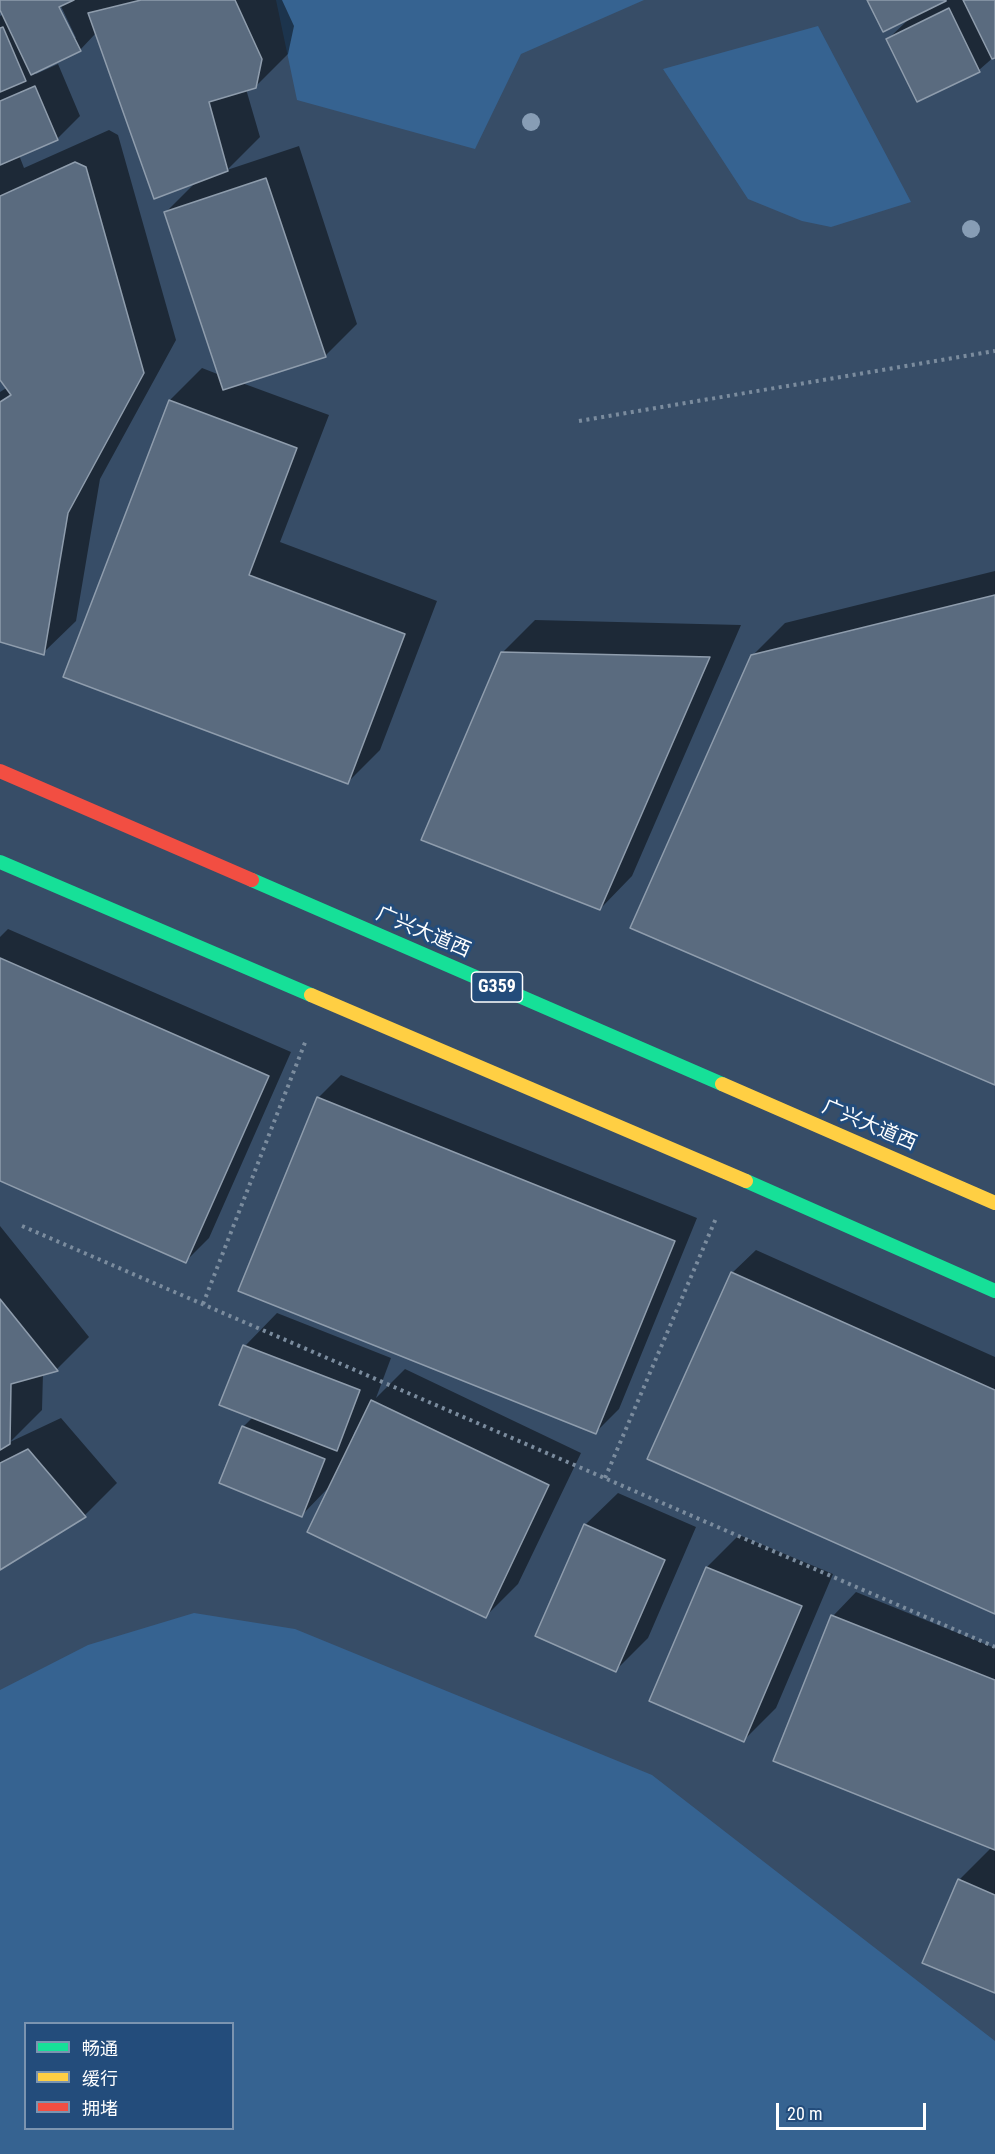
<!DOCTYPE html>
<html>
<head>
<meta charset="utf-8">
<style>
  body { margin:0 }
  #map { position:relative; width:995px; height:2154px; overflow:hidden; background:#374d67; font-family:"Roboto Condensed","Noto Sans SC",sans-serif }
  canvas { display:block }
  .legend { position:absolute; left:24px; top:2022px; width:210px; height:108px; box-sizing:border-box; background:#234c7b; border:2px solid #7b94b0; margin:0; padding:8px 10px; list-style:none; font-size:18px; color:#fff }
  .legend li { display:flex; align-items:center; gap:12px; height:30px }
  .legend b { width:30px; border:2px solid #7b94b0 }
  .scale { position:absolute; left:776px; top:2103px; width:150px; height:27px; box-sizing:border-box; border:3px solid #fff; border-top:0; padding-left:8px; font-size:18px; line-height:21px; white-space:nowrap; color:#fff; -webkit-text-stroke:4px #234c7b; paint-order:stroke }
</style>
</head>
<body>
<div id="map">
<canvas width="995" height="2154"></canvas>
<ul class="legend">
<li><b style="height:8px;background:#16e098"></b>畅通</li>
<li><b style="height:8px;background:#ffcf43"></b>缓行</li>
<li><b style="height:8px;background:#f24e42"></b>拥堵</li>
</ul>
<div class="scale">20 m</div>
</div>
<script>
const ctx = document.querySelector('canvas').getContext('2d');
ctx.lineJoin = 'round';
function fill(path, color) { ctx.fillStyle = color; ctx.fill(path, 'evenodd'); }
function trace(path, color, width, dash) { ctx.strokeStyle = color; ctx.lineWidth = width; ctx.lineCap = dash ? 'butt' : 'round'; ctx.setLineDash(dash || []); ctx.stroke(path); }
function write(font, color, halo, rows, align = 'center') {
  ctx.font = font + ' "Roboto Condensed","Noto Sans SC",sans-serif'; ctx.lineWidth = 6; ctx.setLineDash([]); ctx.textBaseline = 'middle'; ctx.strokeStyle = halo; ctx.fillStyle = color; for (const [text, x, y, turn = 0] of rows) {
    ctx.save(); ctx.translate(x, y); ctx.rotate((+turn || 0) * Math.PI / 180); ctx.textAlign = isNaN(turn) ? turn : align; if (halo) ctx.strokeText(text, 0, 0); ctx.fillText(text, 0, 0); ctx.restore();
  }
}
fill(new Path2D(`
  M 276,0 L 644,0 L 521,54 L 475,149 L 297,100 Z
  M 818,26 L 911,202 L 831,227 L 802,221 L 748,199 L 663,69 Z
  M 194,1613 L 295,1629 L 652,1775 L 995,2041 L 995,2154 L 0,2154 L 0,1690 L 88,1645 ZM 26,2024 L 232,2024 L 232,2128 L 26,2128 Z`), '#366391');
fill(new Path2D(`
  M 0,0 L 56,0 L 73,38 L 76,38 L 58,0 L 282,0 L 294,26 L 288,54 L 255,87 L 246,89 L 260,137 L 227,170 L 299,146 L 357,324 L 325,356 L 242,383 L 329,415 L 280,542 L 437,601 L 380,750 L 348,782 L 65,676 L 170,400 L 202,368 L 220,375 L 166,212 L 196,182 L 96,33 L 80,50 L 35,71 L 36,74 L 58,64 L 80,116 L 57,139 L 19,155 L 24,168 L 109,130 L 118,135 L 176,340 L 100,479 L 76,621 L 43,653 L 0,640 L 0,392 L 8,387 L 0,378 L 0,16 L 4,14 L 0,7 Z
  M 869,0 L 995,0 L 995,56 L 979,70 L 888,39 L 910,18 Z
  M 995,571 L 995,1083 L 752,656 L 785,623 Z
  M 535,620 L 741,625 L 632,876 L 600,909 L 502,653 Z
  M 8,929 L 291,1052 L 209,1238 L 186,1261 L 0,1179 L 0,937 Z
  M 341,1075 L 697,1218 L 619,1409 L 596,1432 L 318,1098 Z
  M 0,1226 L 89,1337 L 57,1369 L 43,1373 L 42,1410 L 10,1442 L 61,1418 L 117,1483 L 85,1515 L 0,1568 Z
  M 756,1250 L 995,1357 L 995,1612 L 732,1273 Z
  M 277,1313 L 391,1358 L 376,1398 L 405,1369 L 581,1453 L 518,1584 L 486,1616 L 331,1485 L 302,1515 L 243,1427 L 253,1417 L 221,1405 L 245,1346 ZM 360,1425 L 354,1440 L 352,1439 L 355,1431 Z
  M 618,1493 L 696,1527 L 648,1638 L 616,1670 L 585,1525 Z
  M 739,1535 L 833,1574 L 776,1708 L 744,1740 L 651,1700 L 707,1567 Z
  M 856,1592 L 995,1648 L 995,1992 L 959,1880 L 992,1847 L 775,1760 L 833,1616 Z`), '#0007');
const building = new Path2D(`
  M 0,0 L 74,0 L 59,7 L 81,51 L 31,75 L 0,10 Z
  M 141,0 L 235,0 L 262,59 L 256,88 L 209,102 L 228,171 L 154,199 L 88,13 Z
  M 867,0 L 946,0 L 946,1 L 883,32 Z
  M 963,0 L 995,0 L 995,58 L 992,59 Z
  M 949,8 L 980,72 L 917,102 L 886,39 Z
  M 3,27 L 26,81 L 0,92 L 0,28 Z
  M 35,86 L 58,140 L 0,165 L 0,101 Z
  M 75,162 L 86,167 L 144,373 L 68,513 L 44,655 L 0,642 L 0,402 L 11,395 L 0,380 L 0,196 Z
  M 266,178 L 326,357 L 223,390 L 164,212 Z
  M 169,400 L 297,448 L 249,575 L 405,634 L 348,784 L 63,677 Z
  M 995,595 L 995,1085 L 630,928 L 751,655 Z
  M 501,652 L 710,657 L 600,910 L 421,840 Z
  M 0,958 L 269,1076 L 186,1263 L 0,1181 Z
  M 317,1097 L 675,1241 L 596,1434 L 238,1291 Z
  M 731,1272 L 995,1390 L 995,1614 L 647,1459 Z
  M 0,1299 L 58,1371 L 11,1384 L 10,1444 L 0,1450 Z
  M 243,1345 L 360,1390 L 337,1451 L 219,1405 Z
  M 371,1400 L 549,1485 L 486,1618 L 307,1532 Z
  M 242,1426 L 325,1459 L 302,1517 L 219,1483 Z
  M 28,1449 L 86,1517 L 0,1570 L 0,1463 Z
  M 584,1524 L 665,1560 L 616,1672 L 535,1636 Z
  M 706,1567 L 802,1606 L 744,1742 L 649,1701 Z
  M 831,1615 L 995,1680 L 995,1850 L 773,1761 Z
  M 958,1879 L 995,1895 L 995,1993 L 922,1963 Z`);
fill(building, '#5a6b7f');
trace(building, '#8f9dad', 1.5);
trace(new Path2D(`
  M 579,421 L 995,351
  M 22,1226 L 995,1647
  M 203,1304 L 306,1040
  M 605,1478 L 717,1216`), '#7b8c9e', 4, [3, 4.5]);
trace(new Path2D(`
  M 0,862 L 311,995
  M 252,880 L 722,1084
  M 746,1181 L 995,1291`), '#16e098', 14);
trace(new Path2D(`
  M 311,995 L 746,1181
  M 722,1084 L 995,1203`), '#ffcf43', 14);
trace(new Path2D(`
  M 0,771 L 252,880`), '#f24e42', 14);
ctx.fillStyle = '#879db5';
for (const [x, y] of [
  [531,122],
  [971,229]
]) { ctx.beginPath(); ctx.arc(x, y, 9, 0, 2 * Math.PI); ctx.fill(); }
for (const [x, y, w] of [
  [497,987,51]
]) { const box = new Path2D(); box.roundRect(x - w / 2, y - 15, w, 30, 4.5); ctx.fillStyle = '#234c7b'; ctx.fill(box); trace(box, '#fff', 1.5); }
write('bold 18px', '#fff', null, [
  ["G359",497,987]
]);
write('20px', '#fff', '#234c7b', [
  ["广兴大道西",423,933,23],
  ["广兴大道西",869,1126,23]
]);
</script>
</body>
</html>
